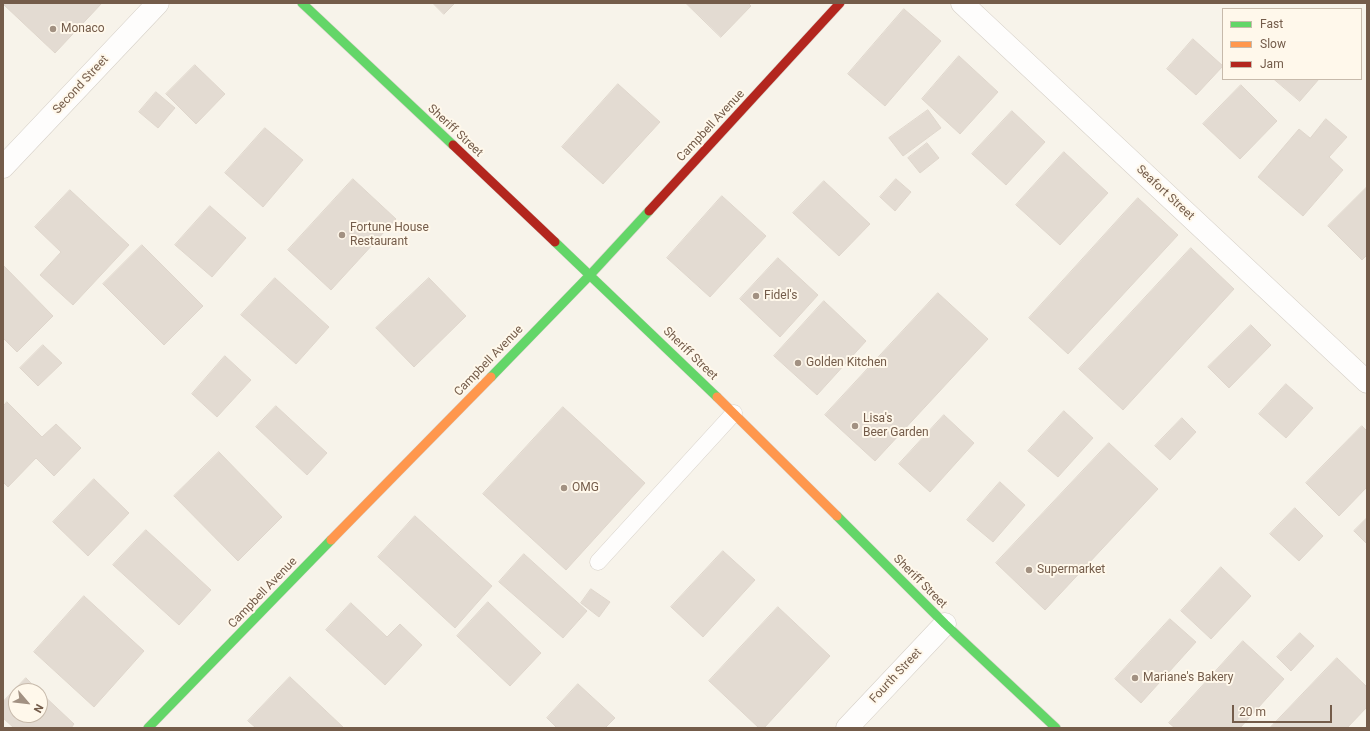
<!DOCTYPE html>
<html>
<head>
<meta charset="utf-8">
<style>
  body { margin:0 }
  #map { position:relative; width:1370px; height:731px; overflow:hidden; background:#f7f3ea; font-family:Roboto,sans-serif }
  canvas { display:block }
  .frame { position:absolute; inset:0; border:4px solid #745c4a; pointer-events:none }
  .legend { position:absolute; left:1222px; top:8px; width:140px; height:72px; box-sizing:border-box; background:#fff8eb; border:1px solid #c7baab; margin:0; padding:5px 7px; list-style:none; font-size:12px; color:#745c4a }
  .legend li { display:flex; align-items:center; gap:8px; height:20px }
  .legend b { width:20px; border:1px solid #c7baab }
  .north { position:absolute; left:8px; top:683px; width:40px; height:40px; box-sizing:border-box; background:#fff8eb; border:1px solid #c7baab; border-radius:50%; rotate:118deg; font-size:11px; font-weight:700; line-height:16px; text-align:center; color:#745c4a }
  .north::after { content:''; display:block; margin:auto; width:14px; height:18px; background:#a29182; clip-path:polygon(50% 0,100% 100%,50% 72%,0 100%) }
  .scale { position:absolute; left:1232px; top:705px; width:100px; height:18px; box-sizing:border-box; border:2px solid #745c4a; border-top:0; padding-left:5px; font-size:12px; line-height:14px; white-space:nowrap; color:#745c4a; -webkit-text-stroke:3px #fff8eb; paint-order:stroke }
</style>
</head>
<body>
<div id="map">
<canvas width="1370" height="731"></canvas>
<div class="frame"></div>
<ul class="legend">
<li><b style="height:5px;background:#63d668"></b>Fast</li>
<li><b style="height:5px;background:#ff974d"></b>Slow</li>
<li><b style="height:5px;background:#b3261e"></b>Jam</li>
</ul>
<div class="north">N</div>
<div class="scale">20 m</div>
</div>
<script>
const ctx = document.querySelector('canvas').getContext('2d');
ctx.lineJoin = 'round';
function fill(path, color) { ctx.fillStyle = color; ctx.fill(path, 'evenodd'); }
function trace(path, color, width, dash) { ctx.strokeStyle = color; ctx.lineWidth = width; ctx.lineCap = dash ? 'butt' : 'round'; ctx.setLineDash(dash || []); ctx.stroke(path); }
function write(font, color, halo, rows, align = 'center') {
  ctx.font = font + ' Roboto,sans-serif'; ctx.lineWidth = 4; ctx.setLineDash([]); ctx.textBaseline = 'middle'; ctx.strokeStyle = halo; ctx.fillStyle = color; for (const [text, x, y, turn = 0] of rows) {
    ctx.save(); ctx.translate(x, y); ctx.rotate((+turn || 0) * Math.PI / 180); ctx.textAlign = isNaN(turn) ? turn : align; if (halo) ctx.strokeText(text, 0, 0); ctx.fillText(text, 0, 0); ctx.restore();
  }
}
const building = new Path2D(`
  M 3,3 L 102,3 L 55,53 L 3,4 Z
  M 433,3 L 455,3 L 444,14 Z
  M 686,3 L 748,3 L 751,6 L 721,37 Z
  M 904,9 L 941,41 L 885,106 L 848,74 Z
  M 1193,39 L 1223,66 L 1196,95 L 1167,69 Z
  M 959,56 L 998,92 L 960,134 L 922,99 Z
  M 195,65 L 225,94 L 196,124 L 166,94 Z
  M 1274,79 L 1319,79 L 1300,101 Z
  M 618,84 L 660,122 L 603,184 L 562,147 Z
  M 1241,85 L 1277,121 L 1240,159 L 1203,124 Z
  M 156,92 L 175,108 L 158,128 L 139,112 Z
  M 928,110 L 941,128 L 903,156 L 889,138 Z
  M 1012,111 L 1045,142 L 1006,185 L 972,154 Z
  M 1326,119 L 1347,137 L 1329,157 L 1343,170 L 1303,216 L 1258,177 L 1299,129 L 1310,138 Z
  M 265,128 L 303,160 L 263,207 L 225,173 Z
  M 927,143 L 939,158 L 920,173 L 908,158 Z
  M 1064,152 L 1108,193 L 1060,245 L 1016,205 Z
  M 353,179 L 396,219 L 331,290 L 288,250 Z
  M 896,179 L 911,192 L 895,211 L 880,197 Z
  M 824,181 L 870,224 L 839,256 L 793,213 Z
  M 1367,187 L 1367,255 L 1362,260 L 1328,226 Z
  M 70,190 L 129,245 L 73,305 L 40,275 L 61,252 L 35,227 Z
  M 722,196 L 766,236 L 710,297 L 667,258 Z
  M 1138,198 L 1178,235 L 1068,354 L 1029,318 Z
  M 210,206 L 246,238 L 212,277 L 175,245 Z
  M 142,245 L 203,306 L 164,345 L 103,284 Z
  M 1191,248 L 1234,289 L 1123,410 L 1079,369 Z
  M 778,258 L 818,295 L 780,337 L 740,299 Z
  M 3,265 L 53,316 L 17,352 L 3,338 Z
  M 275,278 L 329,327 L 296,364 L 241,315 Z
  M 429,278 L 466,316 L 414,367 L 376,328 Z
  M 938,293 L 988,339 L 875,461 L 825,415 Z
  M 824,301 L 866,341 L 817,395 L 774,356 Z
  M 1251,325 L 1271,345 L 1229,388 L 1208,367 Z
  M 43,345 L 62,363 L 38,386 L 20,368 Z
  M 225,356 L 251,380 L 217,417 L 192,394 Z
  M 1286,384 L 1313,408 L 1286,438 L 1259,414 Z
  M 7,402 L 42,437 L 56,424 L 81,448 L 54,476 L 36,458 L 8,487 L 3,482 L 3,407 Z
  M 276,406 L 327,453 L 307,475 L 256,427 Z
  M 563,407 L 645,483 L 566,570 L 483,494 Z
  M 1064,411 L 1093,438 L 1058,477 L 1028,451 Z
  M 944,415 L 974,443 L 930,492 L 899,464 Z
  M 1182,418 L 1196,432 L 1170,460 L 1155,446 Z
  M 1362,426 L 1367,431 L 1367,487 L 1339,516 L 1306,483 Z
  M 1109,443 L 1158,489 L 1045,610 L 996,563 Z
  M 219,452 L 282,517 L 238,561 L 174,496 Z
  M 94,479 L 129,513 L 88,556 L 53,522 Z
  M 1000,482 L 1025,505 L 993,542 L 967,520 Z
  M 1295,508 L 1323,536 L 1299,561 L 1270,534 Z
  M 415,516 L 492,586 L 455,628 L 378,557 Z
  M 1367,518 L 1367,544 L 1354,531 Z
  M 146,530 L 211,590 L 179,625 L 113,565 Z
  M 723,551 L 755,580 L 703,637 L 671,607 Z
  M 524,554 L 587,611 L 563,638 L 499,582 Z
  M 1221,567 L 1251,596 L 1211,639 L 1181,611 Z
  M 591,589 L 610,602 L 599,617 L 581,603 Z
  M 84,596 L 144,651 L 94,707 L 34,652 Z
  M 488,602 L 541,653 L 510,686 L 457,636 Z
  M 351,603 L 387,637 L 400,624 L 422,645 L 385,685 L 326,630 Z
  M 778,607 L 830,656 L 764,728 L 759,728 L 709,681 Z
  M 1170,619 L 1196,642 L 1141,703 L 1115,679 Z
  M 1300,633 L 1314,646 L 1291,671 L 1277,657 Z
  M 1243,641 L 1284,679 L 1240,728 L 1175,728 L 1169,723 Z
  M 1337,658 L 1367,687 L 1367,707 L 1347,728 L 1270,728 Z
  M 290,677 L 344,728 L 256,728 L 248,721 Z
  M 26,678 L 39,691 L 16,691 L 16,715 L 40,715 L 40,692 L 74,724 L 71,728 L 14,728 L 3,718 L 3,702 Z
  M 578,684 L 615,718 L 605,728 L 557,728 L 547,718 Z`);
fill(building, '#e3dbd2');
trace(building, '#dfd6cc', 1);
const lane = new Path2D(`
  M 598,562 L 734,413`);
const street = new Path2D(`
  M 962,3 L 1367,382
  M 3,167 L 158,3
  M 847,728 L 945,624`);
const fast = new Path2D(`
  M 302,3 L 453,145
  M 555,242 L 717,397
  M 491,377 L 590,275 L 649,211
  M 837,516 L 945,624 L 1056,728
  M 148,728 L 331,540`);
const slow = new Path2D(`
  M 717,397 L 837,516
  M 331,540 L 491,377`);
const jam = new Path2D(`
  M 453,145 L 555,242
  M 649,211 L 840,3`);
trace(lane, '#d6d0c8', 17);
trace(street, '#d6d0c8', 23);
trace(fast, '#d6d0c8', 10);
trace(slow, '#d6d0c8', 10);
trace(jam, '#d6d0c8', 10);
trace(lane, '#fefdfc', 16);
trace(street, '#fefdfc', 22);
trace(fast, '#63d668', 9);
trace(slow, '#ff974d', 9);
trace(jam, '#b3261e', 9);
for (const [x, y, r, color] of [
  [53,29,4,"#a29182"],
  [342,235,4,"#a29182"],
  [756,296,4,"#a29182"],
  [798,363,4,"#a29182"],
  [855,426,4,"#a29182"],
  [564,488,4,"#a29182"],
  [1029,570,4,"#a29182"],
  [1135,678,4,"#a29182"]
]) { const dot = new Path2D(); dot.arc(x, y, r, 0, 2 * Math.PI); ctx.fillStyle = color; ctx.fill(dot); trace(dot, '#fff8eb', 1.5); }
write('12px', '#745c4a', '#fff8eb', [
  ["Monaco",61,29],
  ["Fortune House",350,228],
  ["Restaurant",350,242],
  ["Fidel's",764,296],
  ["Golden Kitchen",806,363],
  ["Lisa's",863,419],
  ["Beer Garden",863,433],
  ["OMG",572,488],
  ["Supermarket",1037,570],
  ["Mariane's Bakery",1143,678]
], 'left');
write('12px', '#745c4a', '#fff8eb', [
  ["Second Street",81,85,-47],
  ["Campbell Avenue",711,126,-47],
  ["Sheriff Street",455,131,43],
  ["Seafort Street",1165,193,43],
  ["Sheriff Street",690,354,44],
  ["Campbell Avenue",489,361,-46],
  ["Sheriff Street",920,582,45],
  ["Campbell Avenue",263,593,-46],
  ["Fourth Street",896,676,-47]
]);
</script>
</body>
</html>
